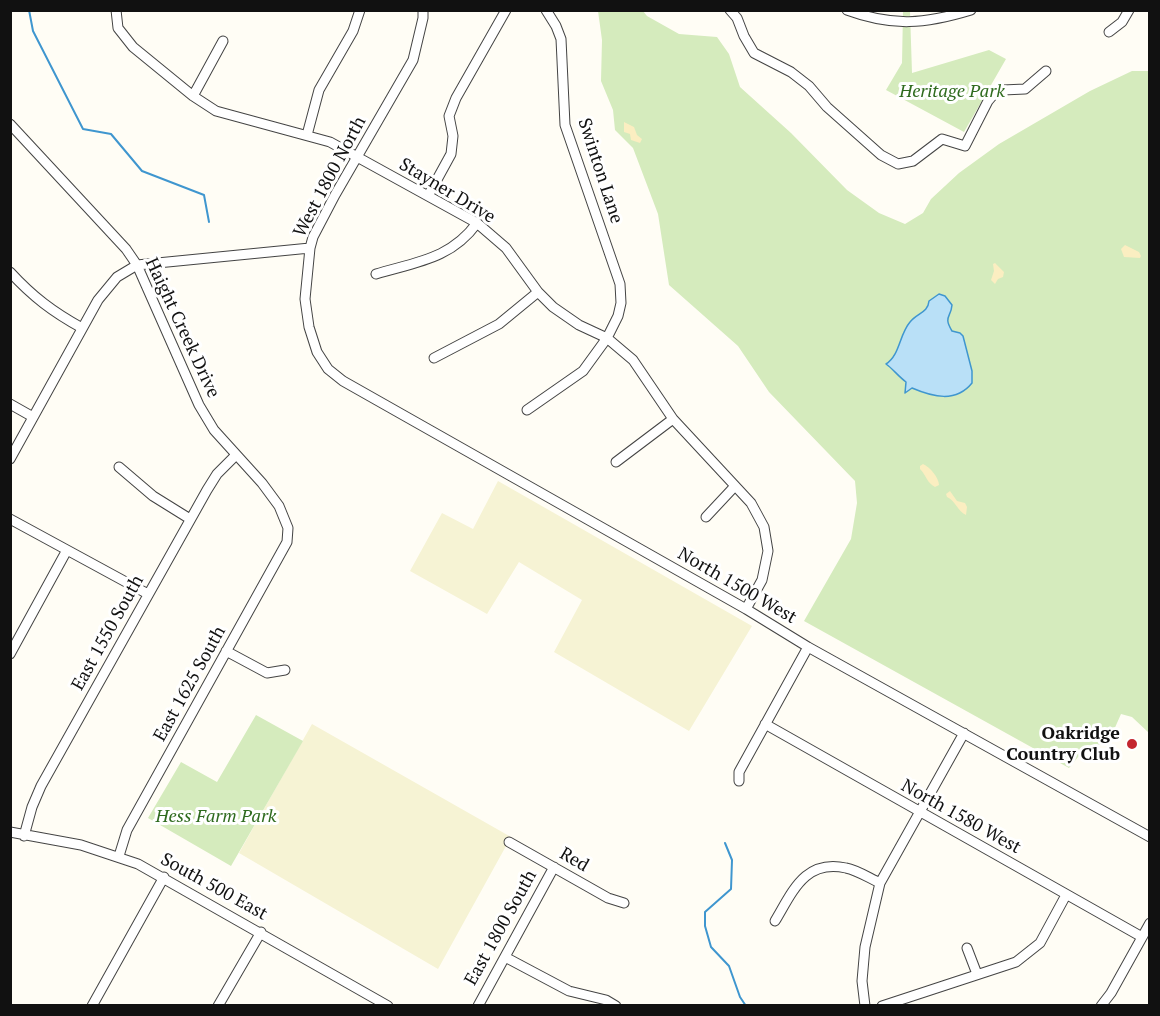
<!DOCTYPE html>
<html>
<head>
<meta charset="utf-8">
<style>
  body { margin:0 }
  #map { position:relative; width:1160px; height:1016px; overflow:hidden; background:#fffdf5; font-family:"PT Serif",serif }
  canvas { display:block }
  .frame { position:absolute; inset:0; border:12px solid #111; pointer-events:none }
</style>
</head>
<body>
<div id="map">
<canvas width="1160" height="1016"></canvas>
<div class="frame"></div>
</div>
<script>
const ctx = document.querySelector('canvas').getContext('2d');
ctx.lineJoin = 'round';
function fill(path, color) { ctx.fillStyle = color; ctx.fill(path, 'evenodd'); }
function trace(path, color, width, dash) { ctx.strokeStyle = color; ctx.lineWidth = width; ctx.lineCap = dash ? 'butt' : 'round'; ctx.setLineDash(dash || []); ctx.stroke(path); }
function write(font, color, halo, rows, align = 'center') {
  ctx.font = font + ' "PT Serif",serif'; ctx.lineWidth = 6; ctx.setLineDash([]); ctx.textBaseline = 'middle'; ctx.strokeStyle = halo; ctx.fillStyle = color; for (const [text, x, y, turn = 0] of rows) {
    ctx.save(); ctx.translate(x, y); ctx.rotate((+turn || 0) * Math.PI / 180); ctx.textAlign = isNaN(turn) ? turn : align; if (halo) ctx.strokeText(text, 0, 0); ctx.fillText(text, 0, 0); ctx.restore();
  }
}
fill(new Path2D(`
  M 498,481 L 752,626 L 689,731 L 554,652 L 582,600 L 519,562 L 487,614 L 410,571 L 442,513 L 473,529 Z
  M 312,724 L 511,837 L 438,969 L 239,853 Z`), '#f6f3d4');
fill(new Path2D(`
  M 598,11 L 643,11 L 647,16 L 679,34 L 717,37 L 729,54 L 740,87 L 791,133 L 847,190 L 879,213 L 905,224 L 923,213 L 931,199 L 959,173 L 999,144 L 1090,91 L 1132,71 L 1149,71 L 1149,733 L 1132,717 L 1121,714 L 1109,741 L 1083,751 L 1069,768 L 804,621 L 851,539 L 857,503 L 855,481 L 769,392 L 738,346 L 669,285 L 658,214 L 633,148 L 615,130 L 613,110 L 601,81 L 602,40 Z
  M 903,11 L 910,11 L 912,73 L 989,50 L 1006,59 L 964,132 L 886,90 L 902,63 Z
  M 256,715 L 303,741 L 231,866 L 148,818 L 181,762 L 217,782 Z`), '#d5ebbd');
fill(new Path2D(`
  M 624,122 L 634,127 L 637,135 L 642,139 L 640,143 L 631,140 L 630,134 L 624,132 Z
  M 1125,245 L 1139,252 L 1141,256 L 1140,258 L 1124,257 L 1121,249 Z
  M 995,263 L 1004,272 L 1003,277 L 998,279 L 995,284 L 991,280 L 994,271 L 993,264 Z
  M 923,464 C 930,467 939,478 939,485 L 935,487 C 927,483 926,475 920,469 L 920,466 Z
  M 950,491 L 957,501 L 965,503 L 967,507 L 966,515 C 957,511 956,501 947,497 L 946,494 Z`), '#fbeec1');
const water = new Path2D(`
  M 939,294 L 945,296 L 952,305 C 951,318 943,316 952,331 L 960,333 L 963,336 L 972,371 L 972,383 C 956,403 933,397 912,388 L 905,393 L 906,382 C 898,376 893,369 886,364 C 900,355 899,335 910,322 C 917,313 928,313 929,301 Z`);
fill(water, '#b9e0f7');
trace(water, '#3f96cf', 1.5);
trace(new Path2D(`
  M 29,10 L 33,31 L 83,129 L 111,134 L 142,171 L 204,195 L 209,222
  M 725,843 L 732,860 L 731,889 L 705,912 L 705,926 L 711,947 L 729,966 L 740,997 L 746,1006`), '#3f96cf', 2);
const minor = new Path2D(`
  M 116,10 L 118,28 L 133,47 L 193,96 L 216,111 L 330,142 L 477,223 L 506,248 L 538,292 L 553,307 L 579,325 L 607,338 L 633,360 L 673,419 L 751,503 L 764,527 L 768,551 L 762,580 L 746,609
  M 423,10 L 423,18 L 413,60 L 335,195 L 313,237 L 310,248 L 305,299 L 309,327 L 317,352 L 328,369 L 343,381 L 746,609 L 808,647 L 1150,837
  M 730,10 L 737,18 L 744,36 L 754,53 L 791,72 L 809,86 L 827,107 L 881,155 L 898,164 L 913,161 L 942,139 L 965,146 L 988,101 L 994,94 L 1003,90 L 1025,89 L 1046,71
  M 847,10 C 893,27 925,24 971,10
  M 1109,32 L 1122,22 L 1129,10
  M 193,96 L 223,41
  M 10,124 L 126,249 L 137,265 L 199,405 L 214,430 L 262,483 L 279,506 L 288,528 L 287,542 L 127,830 L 119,856
  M 307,135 L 319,90 L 353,31 L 360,10
  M 428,196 L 451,154 L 453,136 L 449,116 L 456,98 L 506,10
  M 10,272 C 33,297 53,312 82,328
  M 376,274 C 416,262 451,259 477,223
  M 434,358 L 499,324 L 538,292
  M 10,404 L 33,417
  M 527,410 L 583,371 L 607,338 L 618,316 L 621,303 L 620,284 L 565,125 L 561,39 L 556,26 L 546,10
  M 10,459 L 98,300 L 117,277 L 137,265 L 310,248
  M 616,462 L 673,419
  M 119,467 L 153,496 L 190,519
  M 706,517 L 735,486
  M 10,519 L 148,594
  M 226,651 L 267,673 L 285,670
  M 10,654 L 67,550
  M 765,724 L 1142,937
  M 739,781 L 739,772 L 808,647
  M 10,832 L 81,845 L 138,864 L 388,1006
  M 24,836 L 32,807 L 41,786 L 207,490 L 217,474 L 236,455
  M 509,842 L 608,898 L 624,903
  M 775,921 C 793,891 805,859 846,868 C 857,870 869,878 880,883
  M 967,948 L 977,974
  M 505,957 L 569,991 L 606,1000 L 616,1006
  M 92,1006 L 164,877
  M 218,1006 L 261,932
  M 478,1006 L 554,867
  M 865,1006 L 862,981 L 865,947 L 880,883 L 964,733
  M 882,1006 L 1016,962 L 1040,943 L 1066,895
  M 1101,1006 L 1111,993 L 1150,923`);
trace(minor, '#444', 11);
trace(minor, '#fff', 9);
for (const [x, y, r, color] of [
  [1132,744,6,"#c4262e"]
]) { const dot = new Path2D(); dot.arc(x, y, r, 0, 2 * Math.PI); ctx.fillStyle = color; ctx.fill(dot); trace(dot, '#fff', 2); }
write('italic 18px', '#2f6b1f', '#fff', [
  ["Heritage Park",952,92],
  ["Hess Farm Park",216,817]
]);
write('18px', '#111', '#fff', [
  ["Swinton Lane",600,171,72],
  ["West 1800 North",330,177,-62],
  ["Stayner Drive",447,191,31],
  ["Haight Creek Drive",182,328,65],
  ["North 1500 West",737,586,30],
  ["East 1550 South",108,633,-61],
  ["East 1625 South",190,684,-61],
  ["North 1580 West",961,817,29],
  ["Red",574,860,30],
  ["South 500 East",214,887,29],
  ["East 1800 South",501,928,-61]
]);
write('bold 18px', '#111', '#fff', [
  ["Oakridge",1120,734],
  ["Country Club",1120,755]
], 'right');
</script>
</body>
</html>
